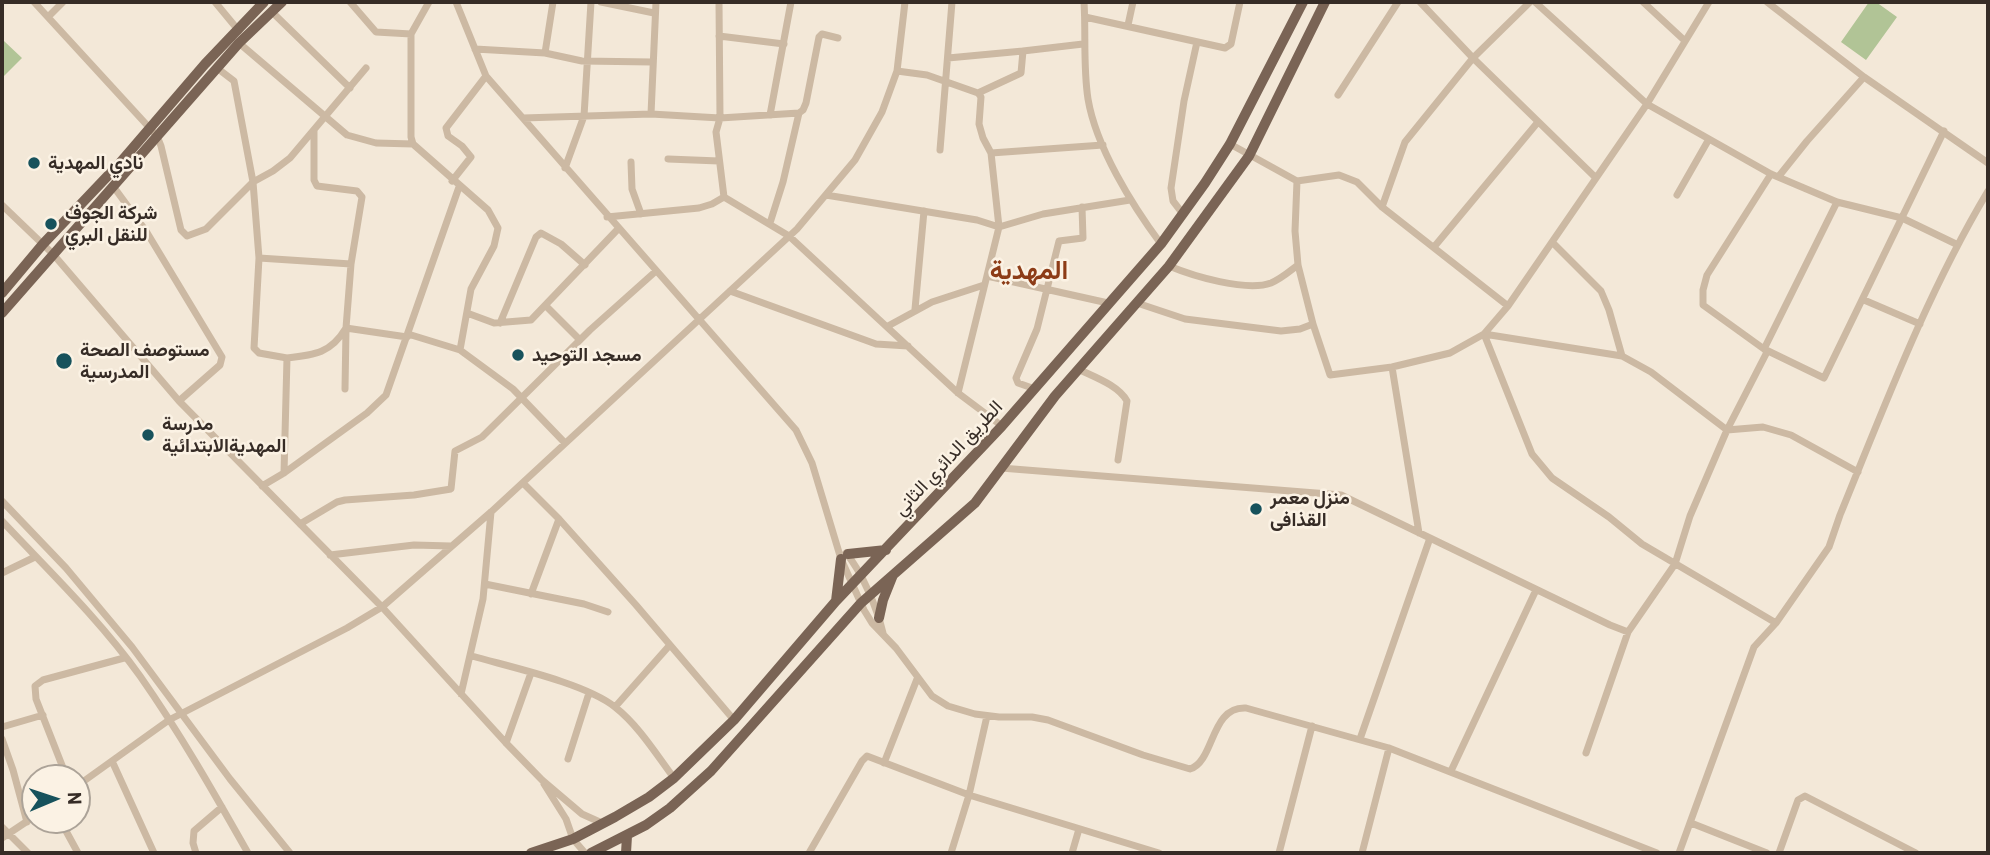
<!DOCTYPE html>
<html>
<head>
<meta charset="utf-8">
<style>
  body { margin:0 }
  #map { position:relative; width:1990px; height:855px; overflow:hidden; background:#f3e8d8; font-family:Barlow,sans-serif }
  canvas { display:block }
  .frame { position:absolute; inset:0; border:4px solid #362c26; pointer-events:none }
  .north { position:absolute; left:21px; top:764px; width:70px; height:70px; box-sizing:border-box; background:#fbf2e4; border:2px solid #aca398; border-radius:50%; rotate:88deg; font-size:19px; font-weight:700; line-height:28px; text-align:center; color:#362c26 }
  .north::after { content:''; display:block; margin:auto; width:24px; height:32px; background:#17525c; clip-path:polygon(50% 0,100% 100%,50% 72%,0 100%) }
</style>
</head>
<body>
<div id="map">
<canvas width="1990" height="855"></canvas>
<div class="frame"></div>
<div class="north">N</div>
</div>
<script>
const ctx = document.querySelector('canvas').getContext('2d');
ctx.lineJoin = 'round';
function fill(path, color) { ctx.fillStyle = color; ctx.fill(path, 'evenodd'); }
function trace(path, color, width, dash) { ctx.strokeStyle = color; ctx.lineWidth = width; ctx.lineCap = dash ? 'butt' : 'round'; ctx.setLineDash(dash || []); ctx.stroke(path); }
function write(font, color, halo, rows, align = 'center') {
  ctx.font = font + ' Barlow,Vazirmatn,sans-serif'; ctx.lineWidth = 5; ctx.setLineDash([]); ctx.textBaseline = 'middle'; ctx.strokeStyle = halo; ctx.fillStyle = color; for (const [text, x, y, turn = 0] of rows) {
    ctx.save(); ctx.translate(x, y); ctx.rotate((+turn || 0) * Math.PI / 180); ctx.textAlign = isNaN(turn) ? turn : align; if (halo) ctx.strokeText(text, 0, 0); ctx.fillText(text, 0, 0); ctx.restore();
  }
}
fill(new Path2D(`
  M 1869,2 L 1876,2 L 1897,17 L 1866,60 L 1841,42 Z
  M 4,41 L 22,58 L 2,78 L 2,43 Z`), '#b1c496');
trace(new Path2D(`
  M 34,2 L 157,136 L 161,146 L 181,230 L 187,236 L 206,229 L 253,182 L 273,171 L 290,158 L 366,68
  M 215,2 L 239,31
  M 350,2 L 376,32 L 411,34
  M 429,2 L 411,34 L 411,137 L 413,144 L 488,210 L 498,228 L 494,246 L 471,289 L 460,350 L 513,389 L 565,443
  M 456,2 L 486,76 L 796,430 L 812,463 L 841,559 L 864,610 L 872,623 L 896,648 L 932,696 L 948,706 L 975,714 L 999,717 L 1032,717 L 1048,720 L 1143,755 L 1190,769 C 1215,761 1210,706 1246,708 L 1389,748 L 1657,853
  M 601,2 L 654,13
  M 719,2 L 720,118 L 716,132 L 724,197 L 789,236 L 958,393 L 1002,426
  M 1084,2 C 1086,34 1083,67 1088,99 C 1096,147 1132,205 1161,244
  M 1420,2 L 1473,58 L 1596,178
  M 1535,2 L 1647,104 L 1771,174 L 1837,202 L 1902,218 L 1956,244
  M 1643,2 L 1684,40
  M 1709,2 L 1647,104 L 1508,306 L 1484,334 L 1532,454 L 1552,478 L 1609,517 L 1642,544 L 1776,623
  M 1767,2 L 1864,77 L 1988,163
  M 272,12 L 350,88
  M 48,17 L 63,2
  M 1085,17 L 1225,48 L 1231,44 L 1240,2
  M 1128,25 L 1133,2
  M 719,36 L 784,44
  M 239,43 L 347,135 L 376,143 L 413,144
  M 475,49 L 545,53 L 553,2
  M 545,53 L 582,61 L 652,62
  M 948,58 L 1023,51
  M 217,68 L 234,81 L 253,182 L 259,258 L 254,348 L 259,353 L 287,358 L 284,473
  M 897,71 L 927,75 L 978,93 L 981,97 L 979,124 L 983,138 L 991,153 L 999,227 L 958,393
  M 978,93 L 1021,73 L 1023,51 L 1083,44
  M 1338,95 L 1398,2
  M 651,114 L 656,2
  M 770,115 L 791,2
  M 523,118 L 651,114 L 720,118 L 799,113 L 803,110 L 806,103 L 819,37 L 822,34 L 838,38
  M 314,131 L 314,180 L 317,186 L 357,191 L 362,197 L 351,264
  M 1230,144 L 1297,181 L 1339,175 L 1357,182 L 1382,207 L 1508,306
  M 940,150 L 952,2
  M 991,153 L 1103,145
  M 668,159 L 719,161
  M 631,162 L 632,189 L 641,214
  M 565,168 L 584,116 L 591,2
  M 1779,176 L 1807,141 L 1864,77
  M 452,181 L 471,157 L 462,146 L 448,136 L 446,128 L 486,76
  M 1297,181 L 1295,231 L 1298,265 L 1313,324 L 1330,375 L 1392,367 L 1450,353 L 1484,334 L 1622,356 L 1651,372 L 1727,430 L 1767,352
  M 113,186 L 146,231 L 222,357 L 220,365 L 179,401
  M 826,195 L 977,220 L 999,227 L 1043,214 L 1130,200
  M 1677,195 L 1709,139
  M 1837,202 L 1764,349 L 1824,378 L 1944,131
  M 2,205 L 53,254 L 179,401 L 382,607 L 506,743 L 542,780 L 582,814 L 602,823
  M 1382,207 L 1405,142 L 1473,58 L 1530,2
  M 1183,214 L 1173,201 L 1171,188 L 1184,101 L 1197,42
  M 607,217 L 699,208 L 712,204 L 724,197
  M 770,223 L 783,182 L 799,113
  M 1552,242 L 1601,291 L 1609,310 L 1622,356
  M 1434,247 L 1538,122
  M 259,258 L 351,264 L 346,328 L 407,337
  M 1169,266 C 1193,276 1246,292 1271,283 C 1281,279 1290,271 1298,265
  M 987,276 L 1108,303
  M 730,291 L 876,344 L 908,346
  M 1864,300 L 1920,324
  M 1137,303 L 1185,319 L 1281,331 L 1300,329 L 1313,324
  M 546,306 L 580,340
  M 915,309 L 924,211
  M 467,313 L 494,323 L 531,320 L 618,229
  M 500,323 L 536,237 L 541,233 L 561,244 L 585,265
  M 888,326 L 932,302 L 984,285
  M 408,334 L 460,350
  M 1764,349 L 1703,305 L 1703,290 L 1707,275 L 1771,174
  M 287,358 C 315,355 331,353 346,328
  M 1392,367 L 1419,533
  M 1078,369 C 1094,377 1118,385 1127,401 L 1118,460
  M 345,389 L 346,329
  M 1035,389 L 1018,383 L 1016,378 L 1037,329 L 1059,241 L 1083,238 L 1082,207
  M 1001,468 L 1341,495 L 1610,625 L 1628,632 L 1675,564 L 1690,516 L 1727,430 L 1763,427 L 1791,435 L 1858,472
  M 523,483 L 559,519 L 531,594
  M 262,486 L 284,473 L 367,413 L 386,395 L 459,187
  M 2,501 L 66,568 L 132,647 L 230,779 L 290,853
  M 559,519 L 636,605 L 734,720
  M 2,521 C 49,571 100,620 140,676 C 180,733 214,793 248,853
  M 300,524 L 337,502 L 345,500 L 414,495 L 451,489 L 455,451 L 482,437 L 590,330 L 656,271
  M 846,553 C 862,572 877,608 883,633
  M 330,555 L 414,545 L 451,546
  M 2,573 L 35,557
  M 485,584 L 584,604 L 608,612
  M 472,656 C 510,667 585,683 615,707 C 639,726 656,754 674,778
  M 461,694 L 483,599 L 491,512
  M 615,707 L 669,646
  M 2,727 L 43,715
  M 2,739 L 13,770 L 27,822
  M 1360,739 L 1430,538
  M 506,743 L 531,673
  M 1586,753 L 1628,632
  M 568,759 L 589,693
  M 112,761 L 154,853
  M 884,763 L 917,679
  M 1451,771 L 1536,590
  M 67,778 L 36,699 L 35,686 L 43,680 L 124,658
  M 544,784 L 566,819 L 573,839 L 585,853
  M 77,786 L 169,720 L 347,628 L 382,607 L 491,512 L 797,229 L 855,160 L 882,112 L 897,71 L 905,2
  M 60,820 L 78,853
  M 1691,823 L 1767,853
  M 2,827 L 28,853
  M 2,838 L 35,816
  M 196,853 L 193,843 L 194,831 L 222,807
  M 809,853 L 862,761 L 867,756 L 969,795 L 1159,853
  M 951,853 L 969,795 L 987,716
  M 1072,853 L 1079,829
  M 1279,853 L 1312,726
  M 1362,853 L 1389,748
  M 1679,853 L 1754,647 L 1776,623 L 1829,547 L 1840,515 C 1885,405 1927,293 1988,191
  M 1779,853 L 1798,800 L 1805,796 L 1916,853`), '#ccb9a3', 7);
trace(new Path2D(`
  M 2,293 L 43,244 L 119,164 L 205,64 L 264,2
  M 2,313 L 239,43 L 282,2
  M 848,554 L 886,550
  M 836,601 L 841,559
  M 879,618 L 883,600 L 893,575
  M 531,853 L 573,839 L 615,817 L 649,797 L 674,778 L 734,720 L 836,601 L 1002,426 L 1161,244 L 1205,183 L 1230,144 L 1303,2
  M 591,853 L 646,825 L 670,808 L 711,771 L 861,603 L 975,503 L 1055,396 L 1169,266 L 1249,156 L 1325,2
  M 626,853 L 627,836`), '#7a6455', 10);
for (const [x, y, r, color] of [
  [34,163,7,"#17525c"],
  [51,224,7,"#17525c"],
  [518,355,7,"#17525c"],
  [64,361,9,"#17525c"],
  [148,435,7,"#17525c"],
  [1256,509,7,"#17525c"]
]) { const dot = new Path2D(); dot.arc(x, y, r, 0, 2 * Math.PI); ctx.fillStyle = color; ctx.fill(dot); trace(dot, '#fbf2e4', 2.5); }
write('bold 19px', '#362c26', '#fbf2e4', [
  ["نادي المهدية",48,163],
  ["شركة الجوف",65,213],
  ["للنقل البري",65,235],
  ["مستوصف الصحة",80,350],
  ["المدرسية",80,372],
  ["مسجد التوحيد",532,355],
  ["مدرسة",162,424],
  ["المهديةالابتدائية",162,446],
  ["منزل معمر",1270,498],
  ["القذافى",1270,520]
], 'left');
write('19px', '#362c26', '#fbf2e4', [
  ["الطريق الدائري الثاني",948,458,-47]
]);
write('bold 26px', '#8d3c17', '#fbf2e4', [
  ["المهدية",1029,270]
]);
</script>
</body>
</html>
